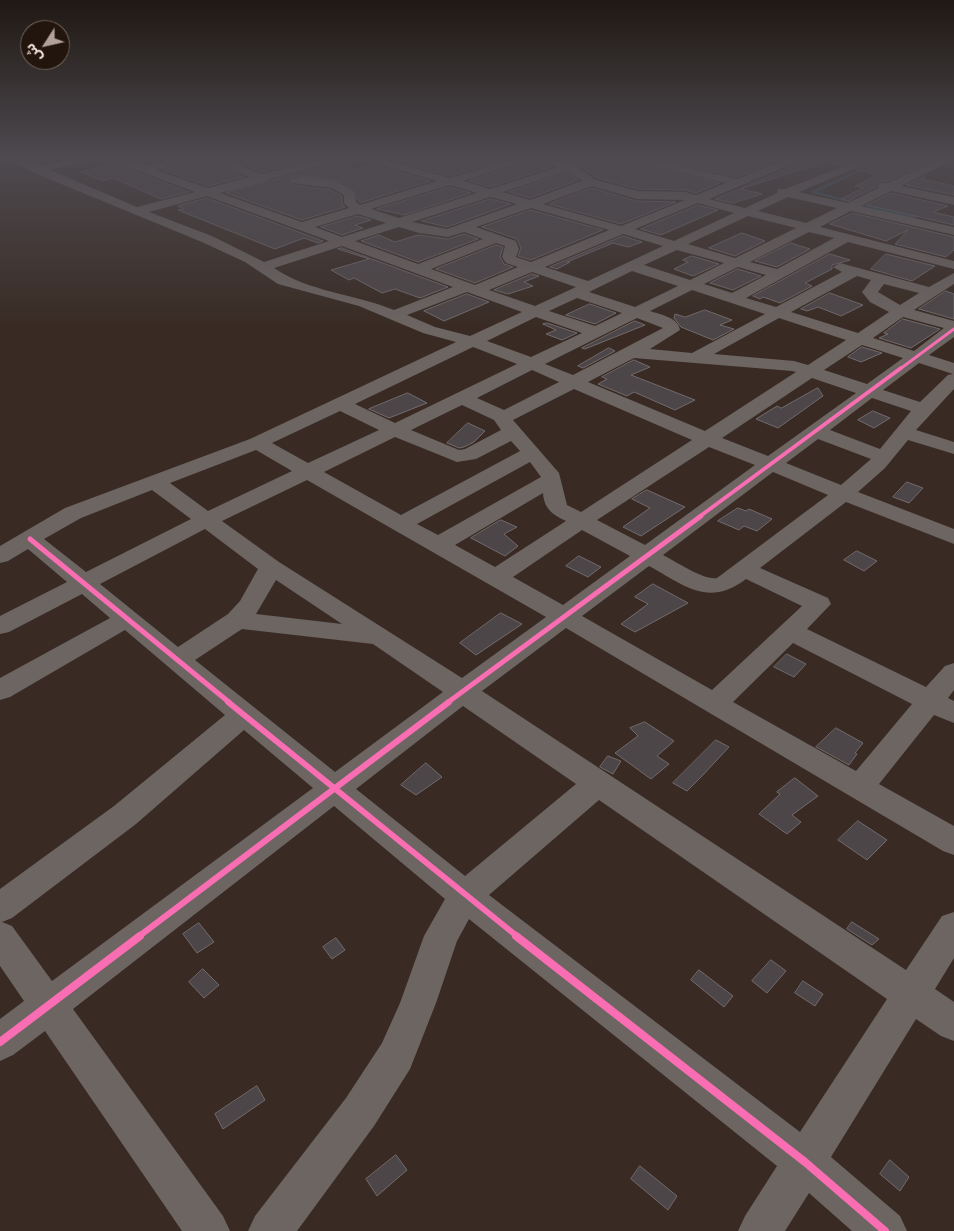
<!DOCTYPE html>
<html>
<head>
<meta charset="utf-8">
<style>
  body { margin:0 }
  #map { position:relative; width:954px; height:1231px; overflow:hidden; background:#392b23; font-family:"Titillium Web","Noto Sans Arabic",sans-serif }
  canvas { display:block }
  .north { position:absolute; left:20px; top:20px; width:50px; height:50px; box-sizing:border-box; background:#21150e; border:1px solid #75675e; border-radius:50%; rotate:235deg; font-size:14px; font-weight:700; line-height:20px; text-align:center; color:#f3e1d7 }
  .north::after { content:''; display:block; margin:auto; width:18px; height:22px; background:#b2a198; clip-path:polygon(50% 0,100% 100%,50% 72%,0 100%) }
</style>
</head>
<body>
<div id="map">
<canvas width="954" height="1231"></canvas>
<div class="north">ش</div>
</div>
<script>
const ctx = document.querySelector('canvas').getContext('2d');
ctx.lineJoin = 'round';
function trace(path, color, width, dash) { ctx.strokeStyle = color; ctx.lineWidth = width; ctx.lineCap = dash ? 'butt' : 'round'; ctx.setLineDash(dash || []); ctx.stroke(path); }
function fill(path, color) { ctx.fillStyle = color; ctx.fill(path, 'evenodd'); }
trace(new Path2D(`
  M 865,168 L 813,192 L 915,218`), '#355463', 2.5);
const building = new Path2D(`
  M 199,158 L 208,159 L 244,177 L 208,186 L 163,170 L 196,162 Z
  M 260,158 L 270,161 L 304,158 L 310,160 L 262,172 L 238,162 Z
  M 393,158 L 511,158 L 450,176 L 389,159 Z
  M 618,158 L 623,158 L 627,162 L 720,183 L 696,193 L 685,190 L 638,189 L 597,178 L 582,168 Z
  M 651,158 L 785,158 L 737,177 Z
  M 805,158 L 827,158 L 828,161 L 741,189 L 762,194 L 733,203 L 715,199 L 803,162 Z
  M 832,158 L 861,158 L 840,166 L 831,163 Z
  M 882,158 L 937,158 L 888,181 L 878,182 L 876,187 L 848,201 L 841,199 L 863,188 L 855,186 L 878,175 L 857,170 Z
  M 531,161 L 552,167 L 490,187 L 469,181 Z
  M 336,163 L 355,170 L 372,164 L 430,181 L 360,203 L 350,187 L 341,182 L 320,177 L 292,177 L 292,185 L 331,190 L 342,196 L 342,203 L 345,207 L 302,220 L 226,193 Z
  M 115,164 L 189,192 L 161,199 L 113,178 L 103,181 L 80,172 Z
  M 568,173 L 578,180 L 530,198 L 509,192 Z
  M 925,176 L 922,179 L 954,186 L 954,195 L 907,185 Z
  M 450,187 L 471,193 L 404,215 L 377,209 Z
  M 592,188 L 636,201 L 676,202 L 621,224 L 549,204 Z
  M 891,193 L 948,206 L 933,212 L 954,217 L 954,225 L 867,205 Z
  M 207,198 L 323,241 L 318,243 L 304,238 L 275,249 L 178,210 L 184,209 L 178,206 Z
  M 490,199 L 511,204 L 447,227 L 422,221 Z
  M 698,205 L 718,210 L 661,235 L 641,229 Z
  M 531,210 L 603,230 L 531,260 L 518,256 L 521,248 L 517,239 L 482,227 Z
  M 853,213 L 954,237 L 954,250 L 946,257 L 895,244 L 908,230 L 886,241 L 830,224 Z
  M 358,216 L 371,220 L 355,225 L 363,228 L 342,235 L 321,227 Z
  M 742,233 L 765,241 L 735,256 L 709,248 Z
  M 464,234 L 478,239 L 418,262 L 361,241 L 379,235 L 395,242 L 418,235 L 448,239 Z
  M 623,236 L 642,242 L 628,247 L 613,243 L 567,262 L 570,262 L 557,269 L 550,267 Z
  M 791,243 L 810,249 L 777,267 L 755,261 Z
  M 496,245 L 503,247 L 500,257 L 504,264 L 513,267 L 475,283 L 436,269 Z
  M 342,248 L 448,287 L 420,298 L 395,289 L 382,293 L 354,278 L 349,280 L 331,270 L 369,259 L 338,249 Z
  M 830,254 L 850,260 L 832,265 L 832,269 L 805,283 L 812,286 L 780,303 L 763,297 L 760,299 L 753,296 Z
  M 886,254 L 935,266 L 912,281 L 871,269 Z
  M 692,256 L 719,264 L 693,276 L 674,269 L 688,262 L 683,260 Z
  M 738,269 L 761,276 L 733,290 L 710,283 Z
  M 532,274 L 539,276 L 524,282 L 533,286 L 508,294 L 494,290 Z
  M 946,291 L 954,294 L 954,319 L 919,309 Z
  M 830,293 L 863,305 L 841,316 L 818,307 L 807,311 L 801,309 Z
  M 467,294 L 489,302 L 444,321 L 424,311 Z
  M 590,304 L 616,313 L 595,324 L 566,315 Z
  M 705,310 L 732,320 L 720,325 L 734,329 L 713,340 L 681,327 L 674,318 L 675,314 L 685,317 Z
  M 903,319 L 940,329 L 911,348 L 879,338 L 888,334 L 884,333 Z
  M 635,321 L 645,325 L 585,349 L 582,348 Z
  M 547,323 L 577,333 L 562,340 L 546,334 L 556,330 L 543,324 Z
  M 862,347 L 882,353 L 861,362 L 848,357 Z
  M 609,348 L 615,351 L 583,368 L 578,366 Z
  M 634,360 L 650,367 L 631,375 L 695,400 L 675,410 L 634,392 L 627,396 L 598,384 L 607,379 L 602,377 Z
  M 818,388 L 823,396 L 778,428 L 756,419 L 777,406 L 781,408 Z
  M 408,393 L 427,403 L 389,418 L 369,409 Z
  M 873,411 L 890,418 L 874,428 L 858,420 Z
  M 468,423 L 485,431 L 474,442 L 464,447 L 459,448 L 447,443 Z
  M 907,482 L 923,488 L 909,503 L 893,497 Z
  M 647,490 L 685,507 L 641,536 L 623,527 L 650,508 L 632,499 Z
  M 738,508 L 746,511 L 749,509 L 772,519 L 757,531 L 744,526 L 739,530 L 718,521 Z
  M 501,520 L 517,527 L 504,534 L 518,546 L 505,556 L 471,538 Z
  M 857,551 L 877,561 L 864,571 L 844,560 Z
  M 579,556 L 601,567 L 588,577 L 566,566 Z
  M 653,584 L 688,603 L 635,632 L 621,624 L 648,604 L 635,597 Z
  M 501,613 L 522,624 L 476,655 L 460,643 Z
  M 787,654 L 806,664 L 794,677 L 774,667 Z
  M 645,722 L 674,741 L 657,756 L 669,764 L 651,779 L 615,753 L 638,736 L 630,728 Z
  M 836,728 L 863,743 L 855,753 L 857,754 L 849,765 L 816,747 Z
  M 716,740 L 729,747 L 701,777 L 687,791 L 673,783 Z
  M 608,756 L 621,761 L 613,774 L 600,767 Z
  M 426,763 L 442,777 L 416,795 L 401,785 Z
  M 795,778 L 818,796 L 792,815 L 801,822 L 787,834 L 759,814 L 780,794 L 777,792 Z
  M 858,821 L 887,840 L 867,860 L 838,840 Z
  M 852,922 L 879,939 L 872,945 L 847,929 Z
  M 199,923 L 214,942 L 197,953 L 183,934 Z
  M 336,938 L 345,950 L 332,959 L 323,947 Z
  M 771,960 L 786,971 L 767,993 L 752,981 Z
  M 203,969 L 219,985 L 204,998 L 189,982 Z
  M 699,970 L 733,996 L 724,1007 L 691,980 Z
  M 803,981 L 823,994 L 815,1006 L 795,993 Z
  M 257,1086 L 265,1100 L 223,1129 L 215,1114 Z
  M 396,1155 L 407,1170 L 377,1196 L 366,1179 Z
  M 890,1160 L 909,1177 L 900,1191 L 880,1174 Z
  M 640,1166 L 677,1196 L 668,1210 L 631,1179 Z`);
fill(building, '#4d4648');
trace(building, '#726a6d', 1);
fill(new Path2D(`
  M 18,158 L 31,158 L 29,161 L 40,166 L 76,158 L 94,158 L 93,160 L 50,170 L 137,207 L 195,192 L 109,160 L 108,158 L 122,158 L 145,166 L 180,158 L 197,158 L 196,160 L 156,170 L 208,188 L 250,177 L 223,166 L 221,164 L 226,158 L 237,158 L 234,163 L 262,174 L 324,158 L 340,158 L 339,160 L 270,179 L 268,181 L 220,193 L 302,222 L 349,208 L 344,203 L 344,195 L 332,188 L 292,183 L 292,179 C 308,175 358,179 356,202 L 360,205 L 437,181 L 364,160 L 363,158 L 379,158 L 450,178 L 516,158 L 548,158 L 570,163 L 586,158 L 601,158 L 600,160 L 578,168 L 596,180 L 638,191 L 685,192 L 696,195 L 726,183 L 627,160 L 625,158 L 644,158 L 737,179 L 789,158 L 803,158 L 802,160 L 709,199 L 745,208 L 777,193 L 778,189 L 785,189 L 865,158 L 880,158 L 799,192 L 848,203 L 878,188 L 879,183 L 888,183 L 941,158 L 954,158 L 953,160 L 901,186 L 954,197 L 954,205 L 891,191 L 861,206 L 954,227 L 954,235 L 851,211 L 820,227 L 954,261 L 954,269 L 848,242 L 746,298 L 776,307 L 842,272 L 833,267 L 840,263 L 929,287 L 954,273 L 954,284 L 914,310 L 954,321 L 954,337 L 929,355 L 954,363 L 954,389 L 916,430 L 954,442 L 954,454 L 908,440 L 885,468 L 858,492 L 954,529 L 954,544 L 846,502 L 760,568 L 828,598 L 831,604 L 807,629 L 926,687 L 945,666 L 954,663 L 954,690 L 948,698 L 954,701 L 954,723 L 934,715 L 879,784 L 954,826 L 954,855 L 943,851 L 566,628 L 482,691 L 906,970 L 942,916 L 954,912 L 954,958 L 935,989 L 954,1002 L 954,1041 L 941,1036 L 916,1019 L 831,1157 L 900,1216 L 907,1231 L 852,1231 L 809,1193 L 785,1231 L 738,1231 L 745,1216 L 777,1166 L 469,919 L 457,941 L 436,1003 L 410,1069 L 374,1126 L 297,1231 L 248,1231 L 255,1216 L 346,1098 L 382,1043 L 400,1003 L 424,936 L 445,899 L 334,806 L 73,1009 L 223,1216 L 230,1231 L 182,1231 L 45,1031 L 13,1055 L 0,1061 L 0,1019 L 24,1001 L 0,966 L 0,889 L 114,806 L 225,715 L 125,630 L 10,697 L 0,700 L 0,678 L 110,618 L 82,594 L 9,632 L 0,634 L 0,616 L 67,582 L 28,549 L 8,561 L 0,563 L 0,546 L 65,508 L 250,439 L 456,342 L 423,333 L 359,306 L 278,284 L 245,262 L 202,242 L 32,172 L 16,163 L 14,161 ZM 531,159 L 558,167 L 490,189 L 463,181 ZM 568,171 L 582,181 L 530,200 L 503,192 ZM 450,185 L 477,193 L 399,218 L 371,209 ZM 592,186 L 637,199 L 685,200 L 621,226 L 543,204 ZM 207,196 L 329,241 L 264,262 L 212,236 L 149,212 ZM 490,197 L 517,204 L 447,229 L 412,222 ZM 788,197 L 837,208 L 806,223 L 758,211 ZM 698,203 L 734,213 L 674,241 L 635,229 ZM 531,208 L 609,230 L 531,262 L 516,257 L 519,249 L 516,241 L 476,227 ZM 358,214 L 386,223 L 342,237 L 315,227 ZM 748,216 L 796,228 L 735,258 L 688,244 ZM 399,227 L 419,233 L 448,237 L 464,232 L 483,239 L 418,264 L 355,241 ZM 809,232 L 834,238 L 777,269 L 750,262 ZM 623,234 L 663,246 L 588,281 L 545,267 ZM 496,243 L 505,246 L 502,257 L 506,263 L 518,267 L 475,285 L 431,269 ZM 342,246 L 453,287 L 394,310 C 355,294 309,292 274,268 ZM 677,250 L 724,263 L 690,280 L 644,265 ZM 738,267 L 766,275 L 732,293 L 704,284 ZM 632,271 L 678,286 L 635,307 L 589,292 ZM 532,272 L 576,287 L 535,306 L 489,290 ZM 857,276 L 871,280 L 862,292 L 870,302 L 889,312 L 858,333 L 791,312 ZM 884,284 L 919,293 L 900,305 L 878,292 ZM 692,290 L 765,314 L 692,353 L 650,349 L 680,330 C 678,317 661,315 650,311 ZM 467,292 L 522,312 L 470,336 L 435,327 L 407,315 ZM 577,298 L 622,313 L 595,326 L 549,311 ZM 536,317 L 582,333 L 531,357 L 487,341 ZM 903,317 L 944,328 L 914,351 L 873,338 ZM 637,318 L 663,328 L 573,375 L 545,364 ZM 779,318 L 846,340 L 808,365 L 794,361 L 714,354 ZM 862,345 L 903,358 L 867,384 L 824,370 ZM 473,347 L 517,364 L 395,423 L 355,404 ZM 634,358 L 792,371 L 796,372 L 705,431 L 588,382 ZM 919,363 L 953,374 L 948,375 L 920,402 L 883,390 ZM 532,370 L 559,382 L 504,410 L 477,398 ZM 812,378 L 856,393 L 768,456 L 722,438 ZM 574,389 L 692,440 L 581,512 L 567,505 L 559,473 L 513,420 ZM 872,398 L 911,411 L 880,449 L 830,430 ZM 462,405 L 494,420 L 501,430 L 465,449 L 459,450 L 411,430 ZM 340,411 L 379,430 L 308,463 L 272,443 ZM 395,437 L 457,462 L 476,459 L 511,441 L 520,451 L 401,515 L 324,472 ZM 818,439 L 871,459 L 841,485 L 786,463 ZM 709,447 L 755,465 L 645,545 L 597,520 ZM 256,450 L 292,471 L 208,511 L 170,483 ZM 530,462 L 541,477 L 438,535 L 417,524 ZM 773,472 L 828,495 L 717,578 C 705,581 675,561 663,555 ZM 307,480 L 546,617 L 462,678 L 279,562 L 222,521 ZM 152,490 L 191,519 L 86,572 L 44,539 L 81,518 ZM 543,493 C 544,509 553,515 566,521 L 495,567 L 455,545 ZM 205,529 L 258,569 L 240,601 L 228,614 L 178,647 L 100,584 ZM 582,530 L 630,556 L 563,605 L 513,577 ZM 649,566 C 684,585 708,608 746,579 L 802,606 L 712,690 L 582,616 ZM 276,580 L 342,624 L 256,614 ZM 242,629 L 373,644 L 443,692 L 335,772 L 195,660 ZM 793,643 L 912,704 L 856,771 L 733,702 ZM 463,706 L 576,784 L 465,876 L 356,789 ZM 244,730 L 313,788 L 52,981 L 12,926 L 2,922 L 12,918 L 136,824 ZM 599,800 L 887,999 L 800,1132 L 489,895 Z`), '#6d6562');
trace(new Path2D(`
  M 900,369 L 954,329`), '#f96db3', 3);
trace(new Path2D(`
  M 699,517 L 901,368`), '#f96db3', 4);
trace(new Path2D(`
  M 30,539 L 230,703
  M 447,703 L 701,516`), '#f96db3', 5);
trace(new Path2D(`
  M 228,702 L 518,937
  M 138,937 L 449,702`), '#f96db3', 6);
trace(new Path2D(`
  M 516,936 L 805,1162 L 885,1231
  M 0,1042 L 140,936`), '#f96db3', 8);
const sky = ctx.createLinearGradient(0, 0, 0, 330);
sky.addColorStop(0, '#1f1813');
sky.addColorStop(0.48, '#4e4a50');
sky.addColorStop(1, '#4e4a5000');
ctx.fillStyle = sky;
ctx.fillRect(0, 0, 954, 330);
</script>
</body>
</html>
